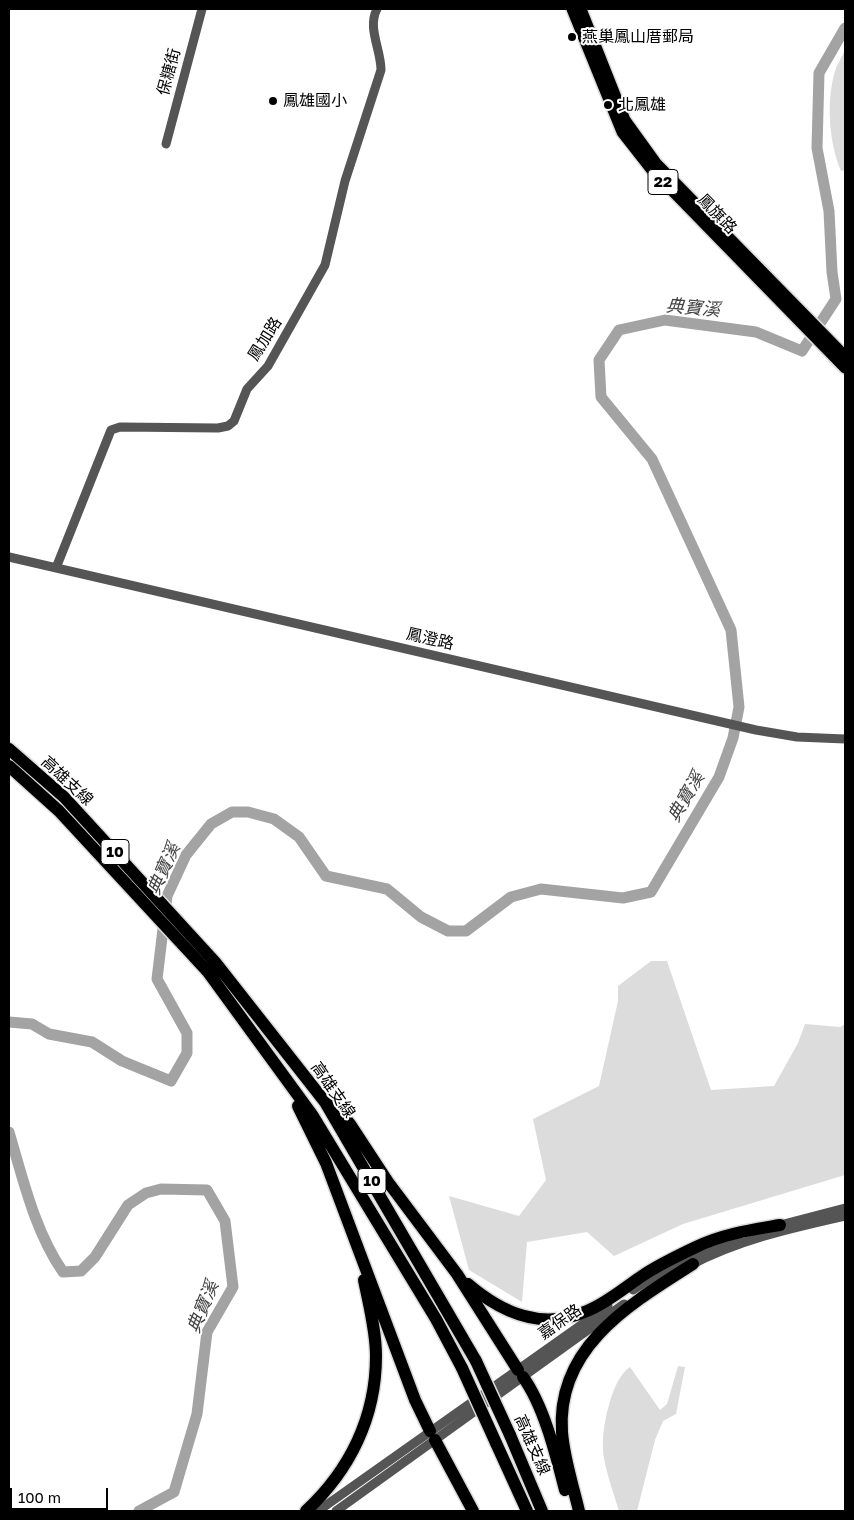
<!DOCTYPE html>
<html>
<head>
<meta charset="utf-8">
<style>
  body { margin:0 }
  #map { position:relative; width:854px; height:1520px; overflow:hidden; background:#fff; font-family:"Golos Text",sans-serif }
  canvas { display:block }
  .frame { position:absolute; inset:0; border:10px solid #000; pointer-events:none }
  .scale { position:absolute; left:10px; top:1488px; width:98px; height:22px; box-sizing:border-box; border:2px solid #000; border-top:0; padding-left:6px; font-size:15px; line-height:18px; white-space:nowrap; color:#000; -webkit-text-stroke:4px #fff; paint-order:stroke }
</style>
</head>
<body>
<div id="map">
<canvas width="854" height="1520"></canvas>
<div class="frame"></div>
<div class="scale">100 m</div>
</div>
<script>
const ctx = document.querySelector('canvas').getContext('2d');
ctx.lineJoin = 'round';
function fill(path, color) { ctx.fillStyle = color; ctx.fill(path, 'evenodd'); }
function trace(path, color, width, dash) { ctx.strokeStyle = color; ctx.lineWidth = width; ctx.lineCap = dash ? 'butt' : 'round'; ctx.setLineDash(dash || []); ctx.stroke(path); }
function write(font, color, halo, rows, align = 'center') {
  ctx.font = font + ' "Golos Text","Noto Sans TC",sans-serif'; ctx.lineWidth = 4; ctx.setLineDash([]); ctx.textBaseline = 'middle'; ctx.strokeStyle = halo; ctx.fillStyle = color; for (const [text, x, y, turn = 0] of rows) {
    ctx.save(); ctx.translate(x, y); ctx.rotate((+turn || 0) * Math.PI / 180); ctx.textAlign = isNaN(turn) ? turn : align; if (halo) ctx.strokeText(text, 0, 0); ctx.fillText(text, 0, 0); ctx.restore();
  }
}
fill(new Path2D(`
  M 845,50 L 845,170 L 841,171 C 829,143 826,101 835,71 C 837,64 842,57 845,50 Z
  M 651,961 L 667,961 L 711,1090 L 774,1086 L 798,1043 L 805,1024 L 840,1027 L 845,1024 L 845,1175 L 683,1224 L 614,1256 L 587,1232 L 527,1242 L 522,1302 L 469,1270 L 449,1196 L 519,1216 L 546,1180 L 533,1119 L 599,1086 L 618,1001 L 618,986 Z
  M 678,1366 L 685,1367 L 676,1414 L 663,1421 L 655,1440 L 637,1511 L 619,1511 C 614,1494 603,1464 603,1448 C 602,1426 612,1378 630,1367 L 660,1410 L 667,1404 Z`), '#dcdcdc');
trace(new Path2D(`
  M 9,1022 L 32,1024 L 49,1034 L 92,1042 L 122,1061 L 171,1081 L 187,1053 L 187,1033 L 157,979 L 167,896 L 186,855 L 211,824 L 232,812 L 248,812 L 274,819 L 299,837 L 326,876 L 387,889 L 421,917 L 448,931 L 466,931 L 511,897 L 541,889 L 623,898 L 651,892 L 719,777 L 733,738 L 739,707 L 731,630 L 652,459 L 601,397 L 599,360 L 619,330 L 665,320 L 756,332 L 802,351 L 836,299 L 832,272 L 829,211 L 817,148 L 819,73 L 845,28
  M 9,1132 C 23,1179 35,1232 63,1272 L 81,1271 L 95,1257 L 128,1205 L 146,1193 L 161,1189 L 207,1190 L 225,1221 L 233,1287 L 207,1332 L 197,1414 L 174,1492 L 139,1511`), '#a3a3a3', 11);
const major = new Path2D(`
  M 572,9 L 622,132 L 651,169 L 845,368
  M 581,9 L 625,120 L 656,163 L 845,356`);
const highway = new Path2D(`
  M 9,749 L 64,797 L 215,962 L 325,1102 L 476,1361
  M 9,766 L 59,811 L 208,972 L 313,1116 L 436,1319 L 462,1368
  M 330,1100 L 350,1124 L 388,1182 L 457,1274 L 518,1370
  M 298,1106 L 326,1163 L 415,1400 L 430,1431
  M 468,1284 C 502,1313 542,1331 587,1311 C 607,1303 624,1288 642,1276 C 658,1265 677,1256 696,1247 C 722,1234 751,1230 780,1225
  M 523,1377 C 544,1406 556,1455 565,1490
  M 510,1435 L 542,1511
  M 435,1440 L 473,1511
  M 496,1443 L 527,1511
  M 306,1511 C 350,1470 376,1417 376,1356 C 376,1331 369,1305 364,1280
  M 579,1511 C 573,1485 564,1459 562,1432 C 556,1347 630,1304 693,1264`);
trace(major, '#dbdbdb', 14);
trace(highway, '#dbdbdb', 15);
trace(new Path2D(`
  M 166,144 L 202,9
  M 9,557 L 756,730 L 797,737 L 845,739
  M 56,568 L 111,430 L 120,427 L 218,428 L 228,426 L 234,421 L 247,389 L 268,366 L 325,265 L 345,181 L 381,70 C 381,49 367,28 377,9
  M 776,1226 L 845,1208
  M 689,1266 C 737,1240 792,1228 845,1216
  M 633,1290 L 675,1264 L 738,1238
  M 318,1511 L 608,1306
  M 336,1511 L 624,1304`), '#555', 9);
trace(major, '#000', 11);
trace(highway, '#000', 12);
const highwayBridge = new Path2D(`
  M 476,1361 L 510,1435
  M 462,1368 L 496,1443`);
trace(highwayBridge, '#dbdbdb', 15, []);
trace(highwayBridge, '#000', 12);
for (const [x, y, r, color] of [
  [572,37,5,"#000"],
  [273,101,5,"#000"],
  [608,105,5,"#000"]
]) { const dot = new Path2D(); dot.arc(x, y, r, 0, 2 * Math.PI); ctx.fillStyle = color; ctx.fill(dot); trace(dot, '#fff', 2); }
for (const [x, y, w] of [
  [663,182,30],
  [115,852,28],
  [372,1181,28]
]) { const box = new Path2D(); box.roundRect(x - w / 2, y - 12.5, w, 25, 4); ctx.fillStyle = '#fff'; ctx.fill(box); trace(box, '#000', 1); }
write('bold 15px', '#000', null, [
  ["22",663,182],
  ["10",115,852],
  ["10",372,1181]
]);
write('16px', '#000', '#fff', [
  ["燕巢鳳山厝郵局",582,37],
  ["鳳雄國小",283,101],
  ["北鳳雄",618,105]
], 'left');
write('16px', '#000', '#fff', [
  ["保糖街",169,72,-75],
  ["鳳旗路",717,214,46],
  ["鳳加路",265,339,-58],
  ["鳳澄路",430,639,13],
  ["高雄支線",67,781,43],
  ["高雄支線",333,1090,55],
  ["嘉保路",560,1322,-35],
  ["高雄支線",532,1445,66]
]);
write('italic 18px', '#444', '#fff', [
  ["典寶溪",693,308,5],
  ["典寶溪",686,797,-60],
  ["典寶溪",164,869,-66],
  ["典寶溪",203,1307,-68]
]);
</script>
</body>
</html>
